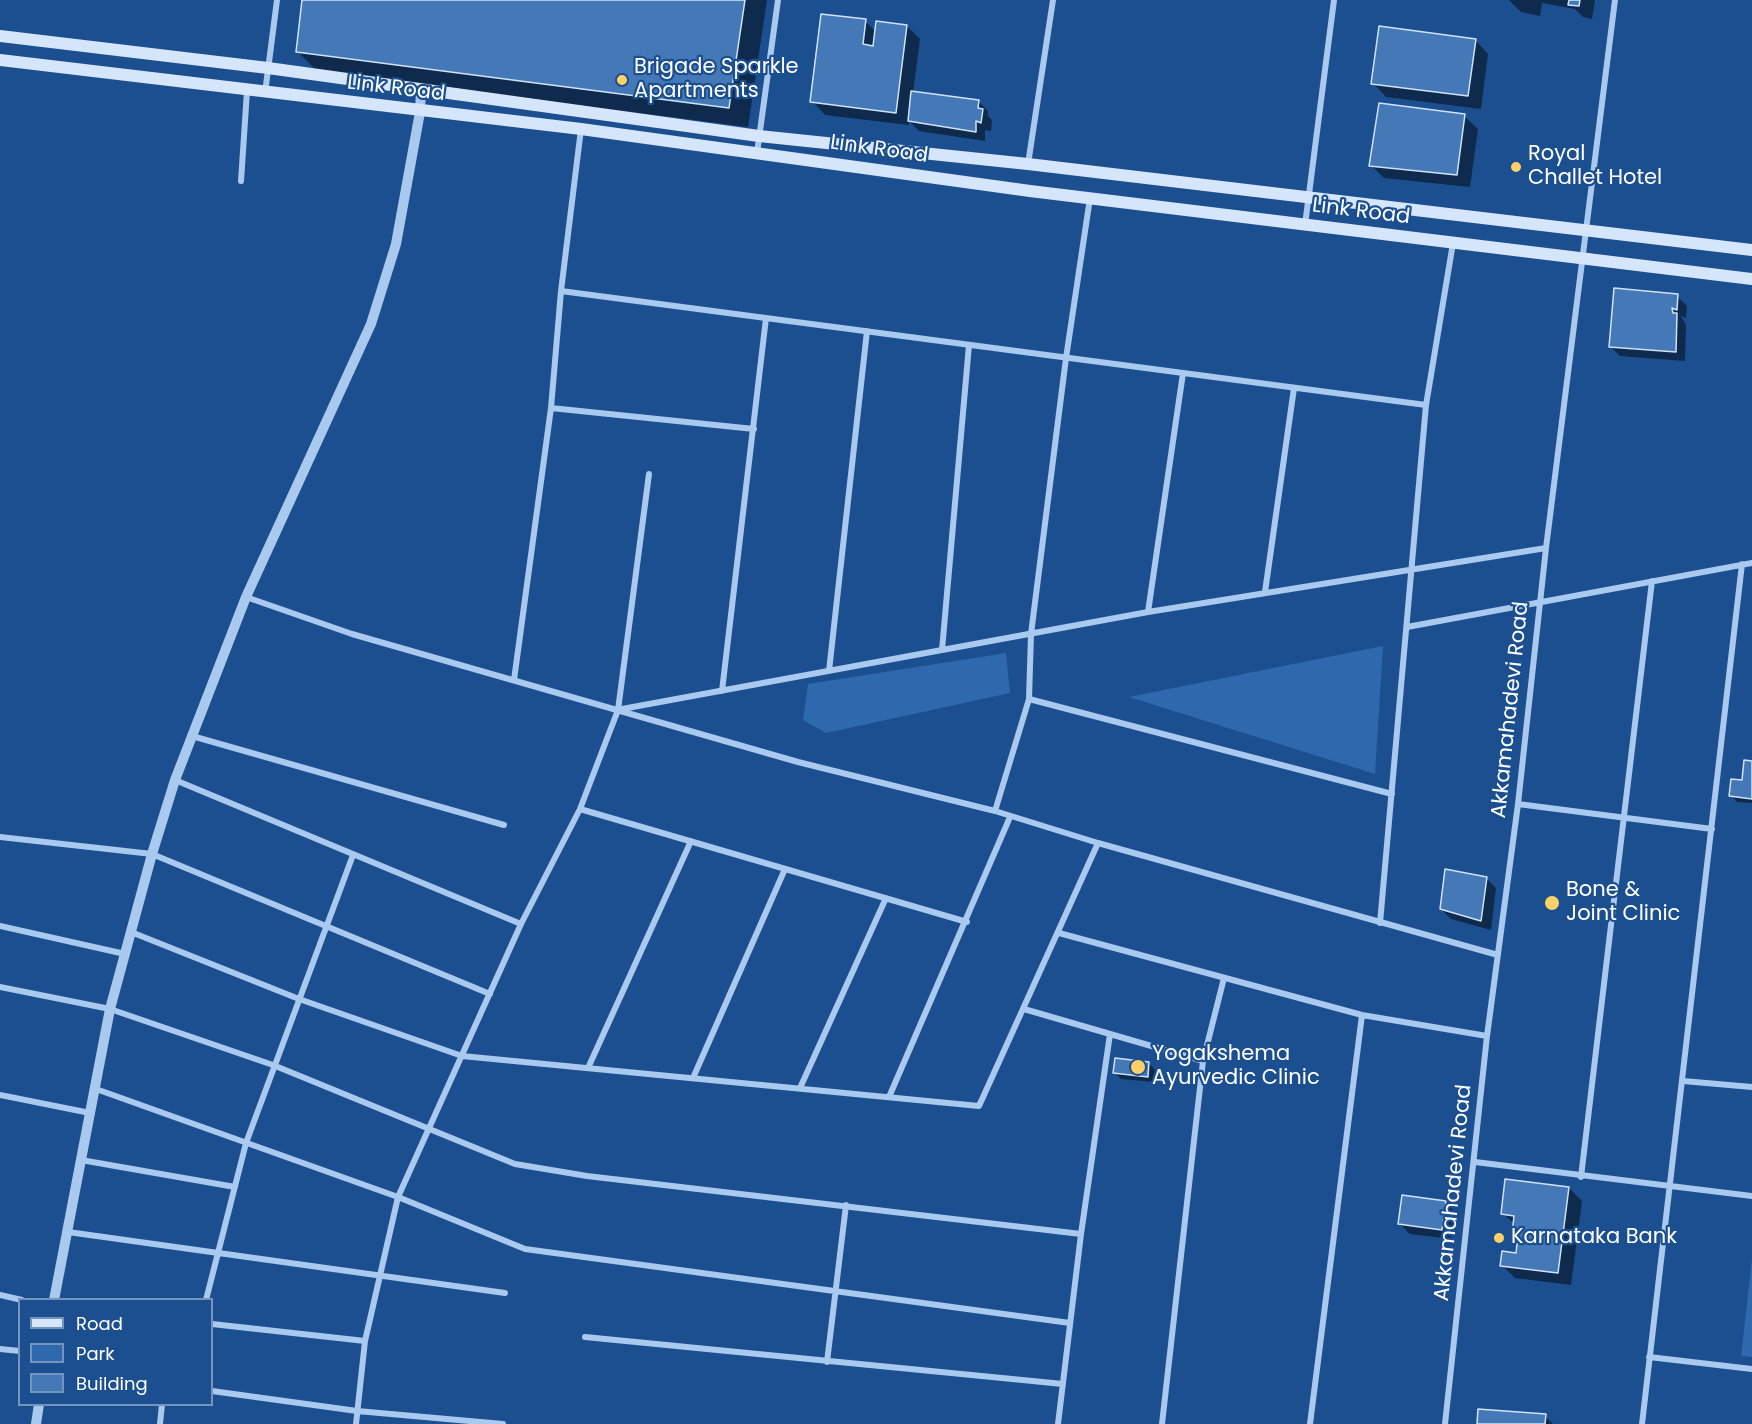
<!DOCTYPE html>
<html>
<head>
<meta charset="utf-8">
<style>
  body { margin:0 }
  #map { position:relative; width:1752px; height:1424px; overflow:hidden; background:#1b4f8f; font-family:Poppins,sans-serif }
  canvas { display:block }
  .legend { position:absolute; left:18px; top:1298px; width:195px; height:108px; box-sizing:border-box; background:#1b4f8f; border:2px solid #7695bc; margin:0; padding:8px 10px; list-style:none; font-size:18px; color:#fff }
  .legend li { display:flex; align-items:center; gap:12px; height:30px }
  .legend b { width:30px; border:2px solid #7695bc }
</style>
</head>
<body>
<div id="map">
<canvas width="1752" height="1424"></canvas>
<ul class="legend">
<li><b style="height:8px;background:#d6e6fa"></b>Road</li>
<li><b style="height:16px;background:#2e69ad"></b>Park</li>
<li><b style="height:16px;background:#4478b7"></b>Building</li>
</ul>
</div>
<script>
const ctx = document.querySelector('canvas').getContext('2d');
ctx.lineJoin = 'round';
function fill(path, color) { ctx.fillStyle = color; ctx.fill(path, 'evenodd'); }
function trace(path, color, width, dash) { ctx.strokeStyle = color; ctx.lineWidth = width; ctx.lineCap = dash ? 'butt' : 'round'; ctx.setLineDash(dash || []); ctx.stroke(path); }
function write(font, color, halo, rows, align = 'center') {
  ctx.font = font + ' Poppins,sans-serif'; ctx.lineWidth = 4.5; ctx.setLineDash([]); ctx.textBaseline = 'middle'; ctx.strokeStyle = halo; ctx.fillStyle = color; for (const [text, x, y, turn = 0] of rows) {
    ctx.save(); ctx.translate(x, y); ctx.rotate((+turn || 0) * Math.PI / 180); ctx.textAlign = isNaN(turn) ? turn : align; if (halo) ctx.strokeText(text, 0, 0); ctx.fillText(text, 0, 0); ctx.restore();
  }
}
fill(new Path2D(`
  M 1383,646 L 1375,774 L 1129,697 Z
  M 1006,653 L 1010,693 L 826,733 L 803,720 L 808,684 Z
  M 1752,1259 L 1752,1357 L 1741,1356 Z`), '#2e69ad');
fill(new Path2D(`
  M 304,0 L 767,0 L 748,127 L 317,71 L 297,51 Z
  M 1509,0 L 1595,0 L 1592,19 L 1583,17 L 1575,9 L 1542,3 L 1540,16 L 1521,12 Z
  M 865,21 L 876,32 L 907,26 L 920,39 L 913,93 L 978,101 L 988,111 L 988,116 L 992,120 L 991,131 L 985,130 L 985,141 L 919,131 L 909,121 L 909,125 L 825,115 L 812,101 Z
  M 1475,40 L 1488,54 L 1481,109 L 1386,97 L 1373,83 Z
  M 1464,116 L 1478,129 L 1470,187 L 1384,178 L 1371,165 Z
  M 1677,296 L 1687,306 L 1686,318 L 1681,316 L 1686,325 L 1685,361 L 1620,356 L 1611,347 Z
  M 1752,762 L 1752,803 L 1737,802 L 1731,795 L 1743,781 Z
  M 1486,878 L 1496,888 L 1491,930 L 1451,919 L 1441,909 Z
  M 1149,1063 L 1155,1070 L 1154,1082 L 1121,1079 L 1115,1073 Z
  M 1569,1188 L 1582,1201 L 1571,1285 L 1515,1278 L 1502,1265 L 1517,1255 L 1519,1238 L 1514,1233 L 1515,1225 L 1503,1213 Z
  M 1445,1202 L 1455,1212 L 1451,1239 L 1410,1234 L 1400,1224 Z
  M 1545,1416 L 1553,1424 L 1479,1424 Z`), '#0007');
const building = new Path2D(`
  M 302,0 L 745,0 L 729,108 L 296,52 Z
  M 1569,0 L 1580,0 L 1579,6 L 1568,5 Z
  M 821,14 L 866,19 L 863,44 L 873,46 L 876,21 L 907,25 L 896,113 L 810,102 Z
  M 1379,26 L 1476,39 L 1468,96 L 1371,84 Z
  M 911,91 L 979,100 L 978,108 L 983,109 L 981,123 L 976,121 L 976,132 L 908,121 Z
  M 1379,103 L 1465,114 L 1457,175 L 1369,166 Z
  M 1614,288 L 1678,294 L 1677,310 L 1672,308 L 1673,313 L 1677,313 L 1676,352 L 1609,347 Z
  M 1744,760 L 1752,761 L 1752,799 L 1729,796 L 1731,779 L 1742,780 Z
  M 1445,869 L 1487,877 L 1481,921 L 1440,909 Z
  M 1115,1058 L 1149,1062 L 1148,1077 L 1113,1073 Z
  M 1505,1179 L 1569,1187 L 1558,1273 L 1500,1266 L 1502,1251 L 1516,1253 L 1518,1234 L 1512,1233 L 1514,1216 L 1501,1214 Z
  M 1402,1195 L 1446,1201 L 1442,1230 L 1398,1224 Z
  M 1478,1409 L 1546,1414 L 1545,1424 L 1477,1424 Z`);
fill(building, '#4478b7');
trace(building, '#cfe3fa', 1.5);
trace(new Path2D(`
  M 265,93 L 277,0
  M 757,153 L 778,0
  M 1028,164 L 1053,0
  M 241,181 L 247,91
  M 1305,225 L 1334,0
  M 561,291 L 1426,405
  M 551,408 L 754,429
  M 1265,592 L 1294,388
  M 246,597 L 352,634 L 798,762 L 995,811 L 1098,843 L 1498,955
  M 1148,612 L 1183,373
  M 1407,627 L 1752,563
  M 942,650 L 969,345
  M 829,671 L 867,331
  M 514,680 L 551,408 L 561,291 L 581,129
  M 722,691 L 766,318
  M 1029,699 L 1392,794
  M 622,709 L 1148,612 L 1546,548
  M 192,736 L 504,825
  M 175,780 L 521,924
  M 1518,804 L 1712,829
  M 580,809 L 967,922
  M 995,811 L 1029,699 L 1031,634 L 1066,358 L 1090,198
  M 0,837 L 152,854 L 490,994
  M 1380,923 L 1426,405 L 1453,243
  M 0,926 L 125,954
  M 131,932 L 299,999 L 462,1056 L 979,1106 L 1098,843
  M 1059,933 L 1362,1015 L 1487,1036
  M 0,987 L 110,1009 L 273,1065 L 515,1164 L 587,1176 L 1081,1234
  M 1024,1009 L 1203,1061
  M 588,1068 L 691,841
  M 693,1078 L 785,869
  M 1683,1081 L 1752,1087
  M 800,1088 L 886,898
  M 96,1089 L 398,1197 L 525,1249 L 1070,1323
  M 0,1095 L 90,1113
  M 889,1097 L 1010,817
  M 81,1160 L 235,1187
  M 1475,1162 L 1752,1196
  M 1581,1177 L 1652,581
  M 68,1232 L 505,1293
  M 0,1295 L 22,1300
  M 206,1300 L 246,1143 L 353,855
  M 212,1324 L 365,1341
  M 585,1337 L 1063,1384
  M 0,1349 L 20,1351
  M 1649,1357 L 1752,1369
  M 827,1362 L 846,1205
  M 212,1391 L 357,1411 L 503,1424
  M 160,1424 L 162,1404
  M 356,1424 L 365,1341 L 398,1197 L 521,924 L 580,809 L 618,710 L 649,474
  M 1058,1424 L 1081,1234 L 1110,1034
  M 1162,1424 L 1203,1061 L 1224,978
  M 1310,1424 L 1362,1015
  M 1445,1424 L 1487,1036 L 1518,804 L 1546,548 L 1615,0
  M 1642,1424 L 1742,564`), '#a9c9ee', 6);
trace(new Path2D(`
  M 54,1300 L 110,1009 L 152,854 L 175,780 L 246,597 L 371,324 L 396,244 L 420,112 L 421,89
  M 36,1424 L 39,1404`), '#a9c9ee', 10);
trace(new Path2D(`
  M 0,36 L 268,68 L 759,136 L 1028,164 L 1752,250
  M 0,60 L 581,129 L 1030,191 L 1752,279`), '#d6e6fa', 12);
for (const [x, y, r, color] of [
  [622,80,6,"#ffd166"],
  [1516,167,6,"#ffd166"],
  [1552,903,8,"#ffd166"],
  [1138,1067,8,"#ffd166"],
  [1499,1238,6,"#ffd166"]
]) { const dot = new Path2D(); dot.arc(x, y, r, 0, 2 * Math.PI); ctx.fillStyle = color; ctx.fill(dot); trace(dot, '#1b4f8f', 2); }
write('21px', '#fff', '#1b4f8f', [
  ["Brigade Sparkle",634,68],
  ["Apartments",634,92],
  ["Royal",1528,155],
  ["Challet Hotel",1528,179],
  ["Bone &",1566,891],
  ["Joint Clinic",1566,915],
  ["Yogakshema",1152,1055],
  ["Ayurvedic Clinic",1152,1079],
  ["Karnataka Bank",1511,1238]
], 'left');
write('21px', '#fff', '#1b4f8f', [
  ["Link Road",396,89,7],
  ["Link Road",879,150,8],
  ["Link Road",1361,212,7],
  ["Akkamahadevi Road",1511,710,-84],
  ["Akkamahadevi Road",1454,1193,-84]
]);
</script>
</body>
</html>
